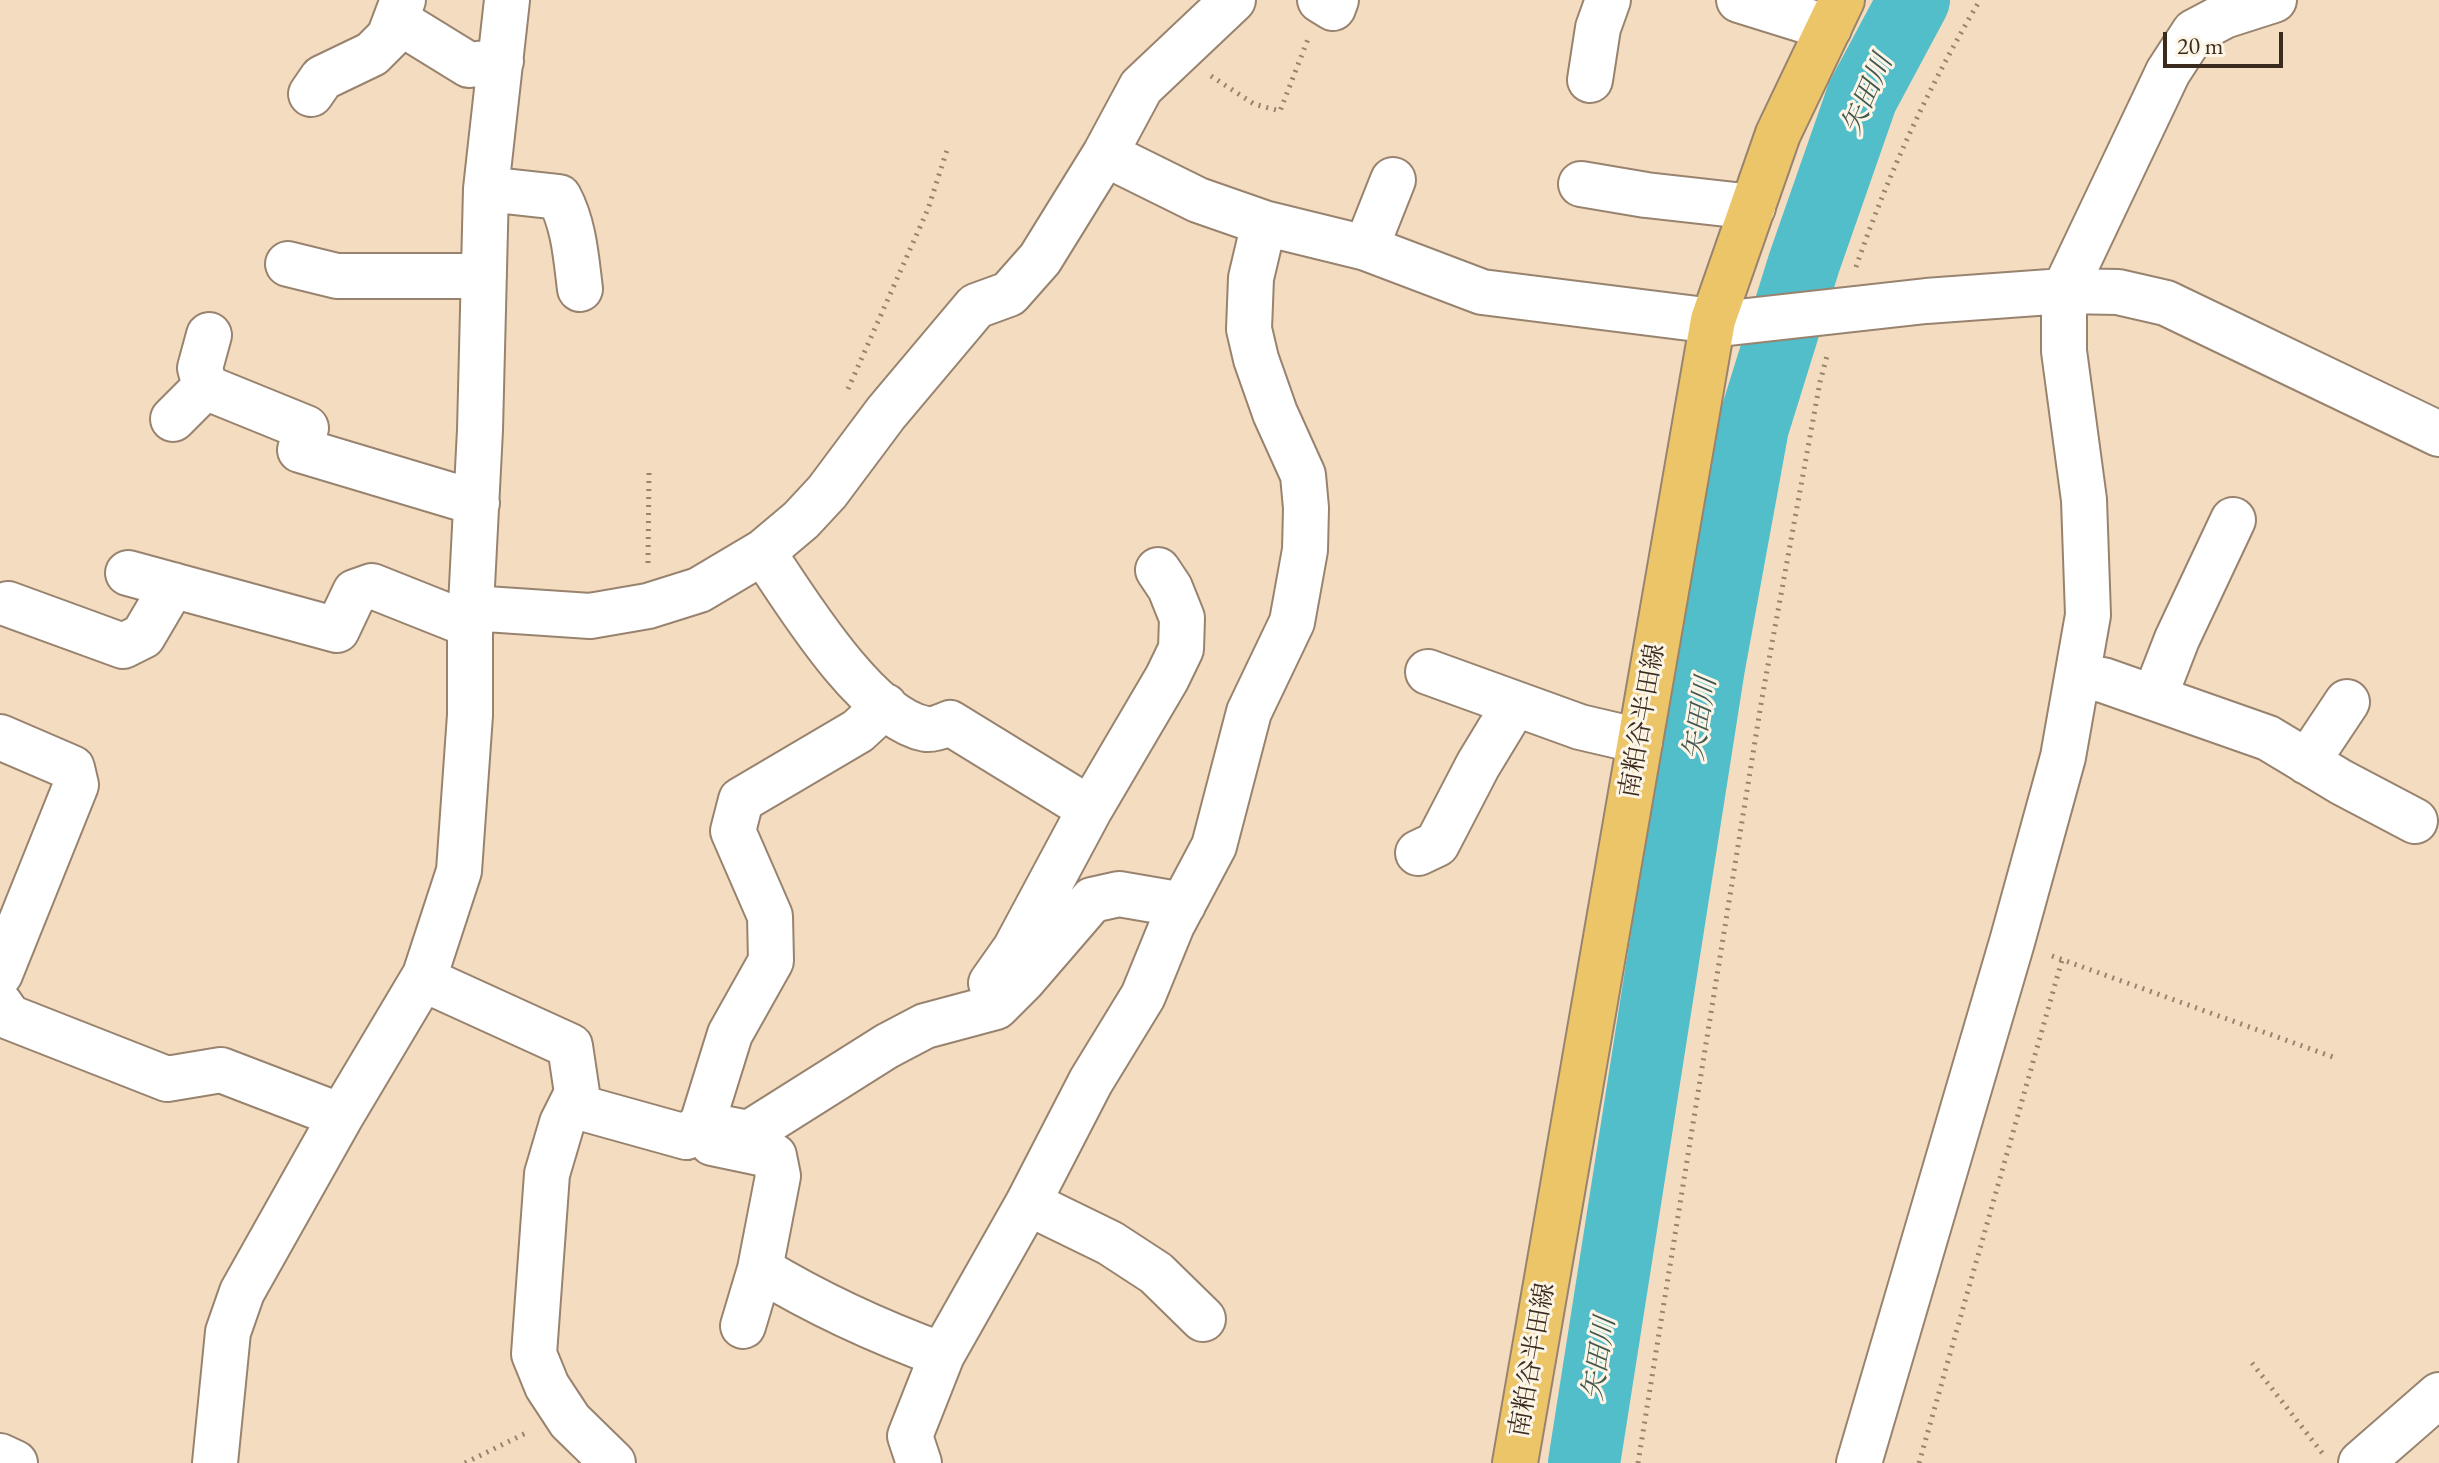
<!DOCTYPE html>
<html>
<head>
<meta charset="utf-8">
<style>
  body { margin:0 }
  #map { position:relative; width:2439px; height:1463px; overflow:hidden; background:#f4dcc0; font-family:"EB Garamond",serif }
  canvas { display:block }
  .scale { position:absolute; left:2163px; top:32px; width:120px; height:36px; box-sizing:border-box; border:4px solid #3b2a1e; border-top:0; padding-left:10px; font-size:24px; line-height:28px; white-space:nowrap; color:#3b2a1e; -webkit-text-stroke:6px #fcf5e5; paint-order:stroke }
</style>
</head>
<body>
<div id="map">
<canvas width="2439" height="1463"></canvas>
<div class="scale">20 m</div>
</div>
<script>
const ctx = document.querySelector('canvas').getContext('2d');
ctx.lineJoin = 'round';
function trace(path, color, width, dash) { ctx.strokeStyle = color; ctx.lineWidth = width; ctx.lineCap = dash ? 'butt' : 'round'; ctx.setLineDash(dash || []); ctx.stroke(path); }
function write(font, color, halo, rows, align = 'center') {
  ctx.font = font + ' "EB Garamond","Noto Serif JP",serif'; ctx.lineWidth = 6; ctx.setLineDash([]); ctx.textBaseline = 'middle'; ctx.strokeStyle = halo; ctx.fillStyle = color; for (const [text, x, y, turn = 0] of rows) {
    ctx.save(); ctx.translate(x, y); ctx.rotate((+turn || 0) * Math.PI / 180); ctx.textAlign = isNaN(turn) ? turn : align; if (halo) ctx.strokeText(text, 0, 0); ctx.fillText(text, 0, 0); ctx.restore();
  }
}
trace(new Path2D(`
  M 1584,1463 L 1709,667 L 1753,427 L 1804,263 L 1862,97 L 1914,0`), '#51beca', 72);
const minor = new Path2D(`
  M 1320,0 L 1333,8 L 1336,0
  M 1739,0 L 1829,28
  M 396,20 L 469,65 L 501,61
  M 1590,80 L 1598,28 L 1608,0
  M 311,94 L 322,78 L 372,54 L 389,37 L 403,0
  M 1105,154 L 1198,200 L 1264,223 L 1366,248 L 1482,292 L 1729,323 L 1926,301 L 2064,291 L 2118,292 L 2166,303 L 2439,434
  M 1581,184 L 1646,195 L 1753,207
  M 486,189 L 559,197 C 574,225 576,257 580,289
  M 1366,248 L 1393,180
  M 288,264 L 337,276 L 484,276
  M 205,387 L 200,368 L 209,335
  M 173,419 L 205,387 L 306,428 L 300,450 L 477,503
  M 763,552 C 795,600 867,718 926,729 C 933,730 943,726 950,723 L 1090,809
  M 128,573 L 337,630 L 355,592 L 372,586 L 470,625
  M 8,604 L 123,646 L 143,636 L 173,585
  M 471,608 L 590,616 L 648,606 L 699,590 L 763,552 L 801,520 L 827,492 L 886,413 L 976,306 L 1009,294 L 1040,259 L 1105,154 L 1141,87 L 1233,0
  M 1428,672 L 1580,727 L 1640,741
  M 2077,677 L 2103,680 L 2268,738 L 2341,782 L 2415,821
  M 2154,698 L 2177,639 L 2233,520
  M 0,737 L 72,768 L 76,785 L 0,974
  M 2307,762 L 2347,702
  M 1418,853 L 1437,844 L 1478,765 L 1515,704
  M 423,979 L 570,1046 L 577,1093 L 562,1123 L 547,1174 L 534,1354 L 547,1386 L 570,1421 L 613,1463
  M 991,983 L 1015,949 L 1090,809 L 1167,678 L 1181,649 L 1182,618 L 1170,588 L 1158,570
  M 0,1004 L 9,1017 L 167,1079 L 221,1070 L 341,1116
  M 571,1105 L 686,1137 L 702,1124 L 749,1133 L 887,1046 L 925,1026 L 996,1007 L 1023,980 L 1092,900 L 1119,894 L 1183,905
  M 702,1124 L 730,1034 L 771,961 L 770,916 L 733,831 L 741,800 L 858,731 L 885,706
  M 712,1143 L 774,1156 L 778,1176 L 760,1269 L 743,1326
  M 1028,1203 L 1110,1243 L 1156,1273 L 1203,1319
  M 760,1269 C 818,1304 879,1332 942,1355
  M 0,1456 L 15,1463
  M 215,1463 L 228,1332 L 242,1292 L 341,1116 L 425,975 L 459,871 L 470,715 L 470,625 L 480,430 L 486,189 L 507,0
  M 919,1463 L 910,1436 L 942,1355 L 1028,1203 L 1091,1081 L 1143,996 L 1172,925 L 1214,846 L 1249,712 L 1292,622 L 1305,550 L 1306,508 L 1303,475 L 1275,413 L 1256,359 L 1249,329 L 1251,278 L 1264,223
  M 1859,1463 L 2012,942 L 2063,757 L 2088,615 L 2084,500 L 2064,351 L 2064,291 L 2168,72 L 2194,32 L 2224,16 L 2274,0
  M 2361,1463 L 2439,1395`);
const major = new Path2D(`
  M 1515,1463 L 1713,320 L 1778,134 L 1842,0`);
trace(minor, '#98836f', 48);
trace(major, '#98836f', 48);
trace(new Path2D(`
  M 1211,76 L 1254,104 L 1280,111 L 1308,39
  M 1856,267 C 1888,174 1930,84 1980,0
  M 848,389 L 928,209 L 947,150
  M 648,563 L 649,472
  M 2052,956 L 2333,1057
  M 2252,1363 L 2323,1454
  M 465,1463 L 528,1432
  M 1638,1463 L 1762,698 L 1820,382 L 1828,352
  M 1919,1463 L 2062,960`), '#98836f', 5, [2, 6]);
trace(minor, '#fff', 44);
trace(major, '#edc569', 44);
write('26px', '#3b2a1e', '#fcf5e5', [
  ["南粕谷半田線",1643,721,-80],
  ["南粕谷半田線",1533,1360,-80]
]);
write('italic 28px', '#425652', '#fcf5e5', [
  ["矢田川",1868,95,-66],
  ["矢田川",1701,719,-81],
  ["矢田川",1600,1359,-81]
]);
</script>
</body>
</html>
